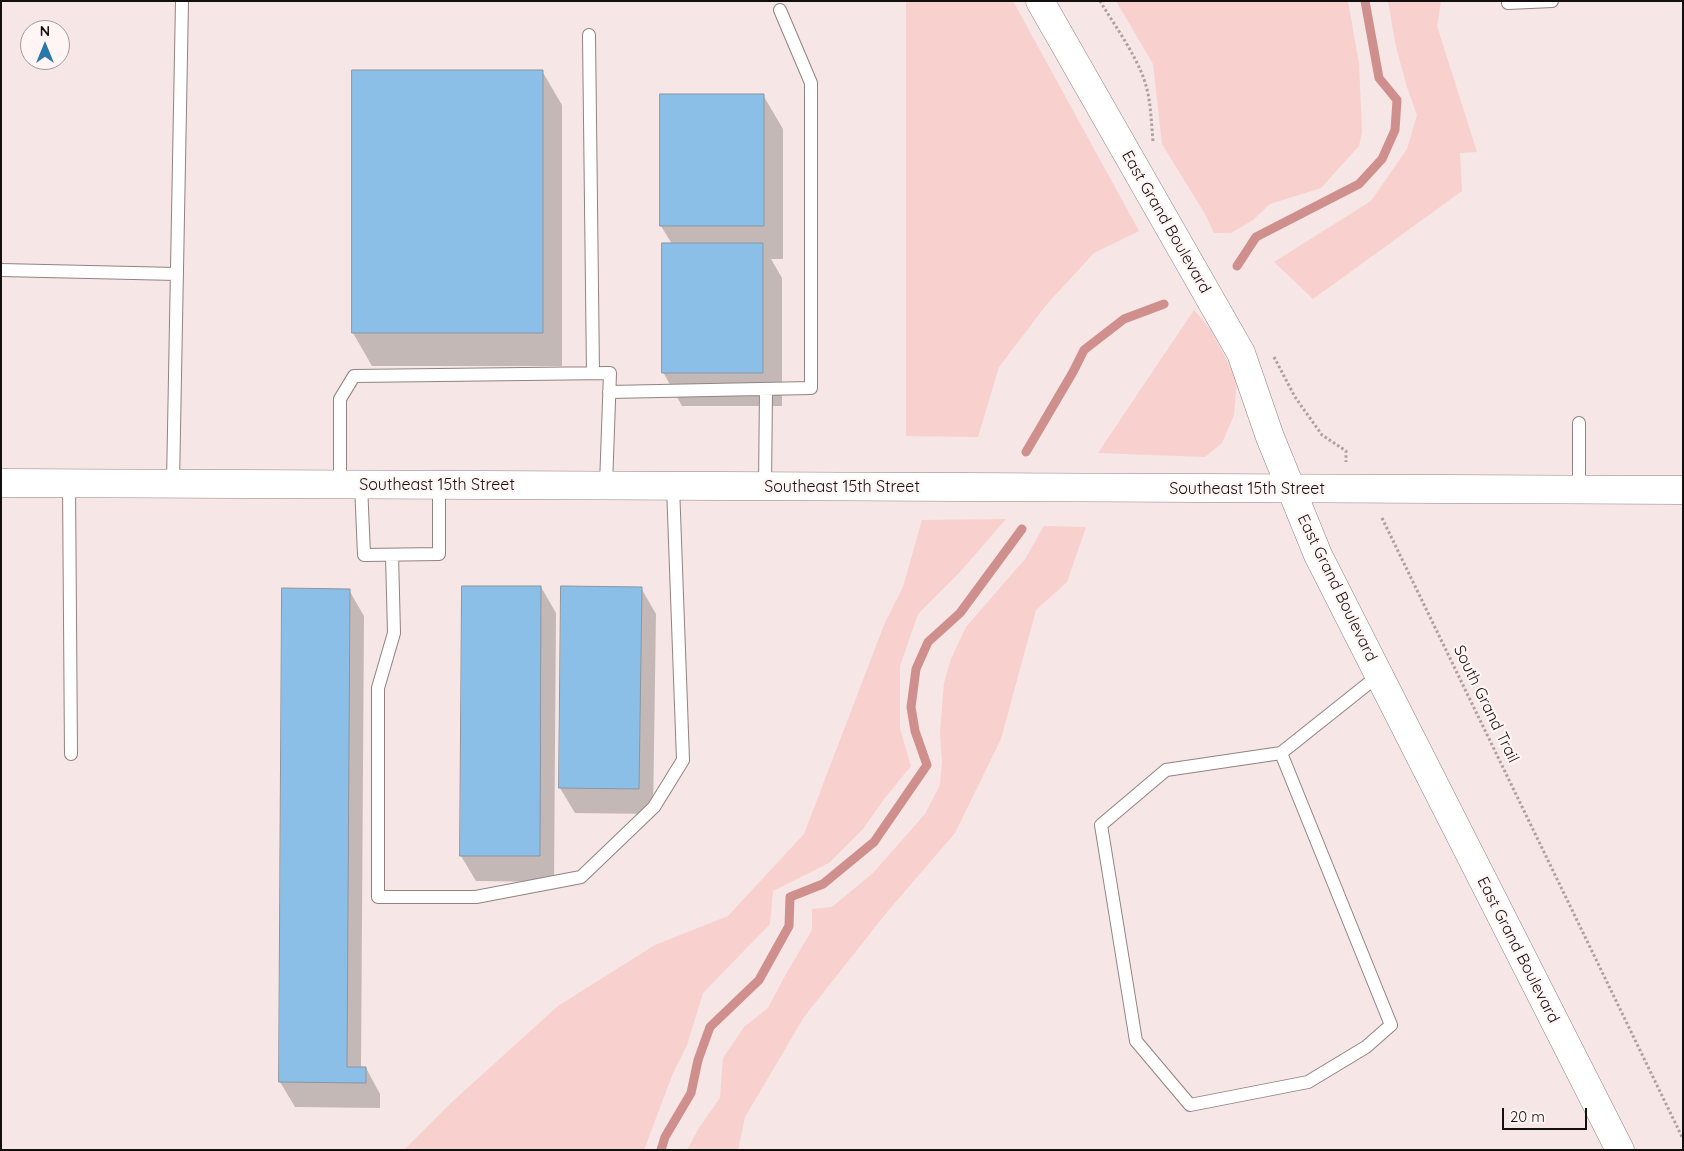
<!DOCTYPE html>
<html>
<head>
<meta charset="utf-8">
<style>
  body { margin:0 }
  #map { position:relative; width:1684px; height:1151px; overflow:hidden; background:#f6e6e5; font-family:Quicksand,sans-serif }
  canvas { display:block }
  .frame { position:absolute; inset:0; border:2px solid #140f0f; pointer-events:none }
  .north { position:absolute; left:20px; top:20px; width:50px; height:50px; box-sizing:border-box; background:#fff5f4; border:1px solid #a19998; border-radius:50%; rotate:0deg; font-size:14px; font-weight:700; line-height:20px; text-align:center; color:#140f0f }
  .north::after { content:''; display:block; margin:auto; width:18px; height:22px; background:#2a77a9; clip-path:polygon(50% 0,100% 100%,50% 72%,0 100%) }
  .scale { position:absolute; left:1502px; top:1108px; width:85px; height:22px; box-sizing:border-box; border:2px solid #140f0f; border-top:0; padding-left:6px; font-size:15px; line-height:18px; white-space:nowrap; color:#140f0f; -webkit-text-stroke:4px #fff5f4; paint-order:stroke }
</style>
</head>
<body>
<div id="map">
<canvas width="1684" height="1151"></canvas>
<div class="frame"></div>
<div class="north">N</div>
<div class="scale">20 m</div>
</div>
<script>
const ctx = document.querySelector('canvas').getContext('2d');
ctx.lineJoin = 'round';
function fill(path, color) { ctx.fillStyle = color; ctx.fill(path, 'evenodd'); }
function trace(path, color, width, dash) { ctx.strokeStyle = color; ctx.lineWidth = width; ctx.lineCap = dash ? 'butt' : 'round'; ctx.setLineDash(dash || []); ctx.stroke(path); }
function write(font, color, halo, rows, align = 'center') {
  ctx.font = font + ' Quicksand,sans-serif'; ctx.lineWidth = 4.5; ctx.setLineDash([]); ctx.textBaseline = 'middle'; ctx.strokeStyle = halo; ctx.fillStyle = color; for (const [text, x, y, turn = 0] of rows) {
    ctx.save(); ctx.translate(x, y); ctx.rotate((+turn || 0) * Math.PI / 180); ctx.textAlign = isNaN(turn) ? turn : align; if (halo) ctx.strokeText(text, 0, 0); ctx.fillText(text, 0, 0); ctx.restore();
  }
}
fill(new Path2D(`
  M 906,1 L 1013,1 L 1139,231 L 1094,253 L 1047,304 L 999,367 L 978,437 L 906,436 Z
  M 1116,1 L 1348,1 L 1359,64 L 1362,132 L 1359,146 L 1321,188 L 1270,204 L 1253,220 L 1231,233 L 1214,233 L 1205,214 L 1162,144 L 1153,64 Z
  M 1388,1 L 1441,1 L 1437,26 L 1477,152 L 1460,153 L 1462,191 L 1313,299 L 1274,262 L 1371,201 L 1407,149 L 1417,115 L 1407,87 L 1396,47 Z
  M 1194,310 L 1211,330 L 1237,380 L 1234,415 L 1222,443 L 1205,457 L 1098,453 Z
  M 1006,519 L 960,572 L 918,614 L 900,666 L 900,729 L 911,766 L 884,799 L 863,829 L 829,863 L 773,891 L 770,924 L 703,993 L 687,1045 L 673,1073 L 644,1150 L 404,1150 L 452,1102 L 558,1006 L 655,945 L 728,916 L 804,834 L 884,625 L 903,587 L 922,520 Z
  M 1044,526 L 1086,527 L 1067,582 L 1036,610 L 1001,739 L 955,833 L 887,912 L 804,1017 L 745,1117 L 738,1150 L 687,1150 L 699,1128 L 720,1098 L 723,1058 L 744,1027 L 768,1008 L 786,974 L 812,930 L 812,909 L 832,907 L 873,873 L 925,814 L 940,785 L 942,762 L 940,733 L 944,683 L 951,659 L 966,627 L 1025,559 Z`), '#f8d0ce');
fill(new Path2D(`
  M 542,71 L 562,105 L 562,366 L 372,366 L 353,333 Z
  M 763,95 L 783,129 L 783,259 L 771,259 L 782,278 L 782,406 L 682,406 L 663,372 L 672,244 L 661,226 Z
  M 541,587 L 556,613 L 554,882 L 476,881 L 461,856 Z
  M 641,588 L 656,614 L 653,814 L 575,813 L 560,788 Z
  M 349,590 L 364,616 L 361,1068 L 366,1068 L 380,1094 L 380,1108 L 295,1107 L 280,1082 Z`), '#0003');
trace(new Path2D(`
  M 1237,266 L 1256,237 L 1359,184 L 1382,159 L 1395,130 L 1397,100 L 1379,78 L 1365,1
  M 1026,452 L 1073,372 L 1084,350 L 1124,319 L 1164,304
  M 661,1150 L 665,1137 L 691,1093 L 698,1060 L 710,1027 L 759,980 L 789,926 L 790,897 L 823,884 L 874,842 L 927,765 L 915,731 L 911,707 L 916,669 L 928,642 L 960,613 L 1022,529`), '#cf8f8c', 9);
const building = new Path2D(`
  M 352,70 L 543,70 L 543,333 L 352,333 Z
  M 660,94 L 764,94 L 764,226 L 660,226 Z
  M 662,243 L 763,243 L 763,373 L 662,373 Z
  M 462,586 L 541,586 L 540,856 L 460,856 Z
  M 561,586 L 642,587 L 639,789 L 559,788 Z
  M 282,588 L 350,589 L 347,1067 L 366,1067 L 366,1083 L 279,1082 Z`);
fill(building, '#8bbfe7');
trace(building, '#8b959e', 1);
const service = new Path2D(`
  M 1509,1 L 1508,3 L 1552,1
  M 589,35 L 593,373
  M 1,270 L 177,274
  M 609,392 L 811,388 L 811,83 L 780,10
  M 1579,423 L 1579,489
  M 69,483 L 71,754
  M 173,483 L 182,1
  M 340,484 L 340,399 L 354,376 L 610,373 L 606,485
  M 361,484 L 364,555 L 439,554 L 439,485
  M 765,486 L 766,389
  M 392,555 L 394,633 L 378,688 L 378,897 L 476,897 L 581,877 L 654,807 L 683,760 L 673,486
  M 1281,753 L 1166,770 L 1101,825 L 1136,1041 L 1190,1105 L 1308,1082 L 1366,1047 L 1391,1025 L 1281,753 L 1379,675`);
const tertiary = new Path2D(`
  M 1040,1 L 1241,353 L 1270,437 L 1318,555 L 1620,1150`);
const secondary = new Path2D(`
  M 1,483 L 1683,490`);
trace(service, '#918382', 14);
trace(tertiary, '#918382', 29);
trace(secondary, '#918382', 29);
trace(new Path2D(`
  M 1100,1 C 1115,26 1134,52 1144,79 C 1151,99 1151,120 1153,141
  M 1274,357 L 1295,397 L 1322,435 L 1346,451 L 1346,462
  M 1382,518 L 1683,1139`), '#ada1a0', 3, [2.5, 2.5]);
trace(service, '#fff', 12);
trace(tertiary, '#fff', 28);
trace(secondary, '#fff', 28);
write('16px', '#140f0f', '#fff5f4', [
  ["East Grand Boulevard",1166,222,60],
  ["Southeast 15th Street",437,485],
  ["Southeast 15th Street",842,487],
  ["Southeast 15th Street",1247,489],
  ["East Grand Boulevard",1337,588,64],
  ["South Grand Trail",1486,704,64],
  ["East Grand Boulevard",1518,950,63]
]);
</script>
</body>
</html>
